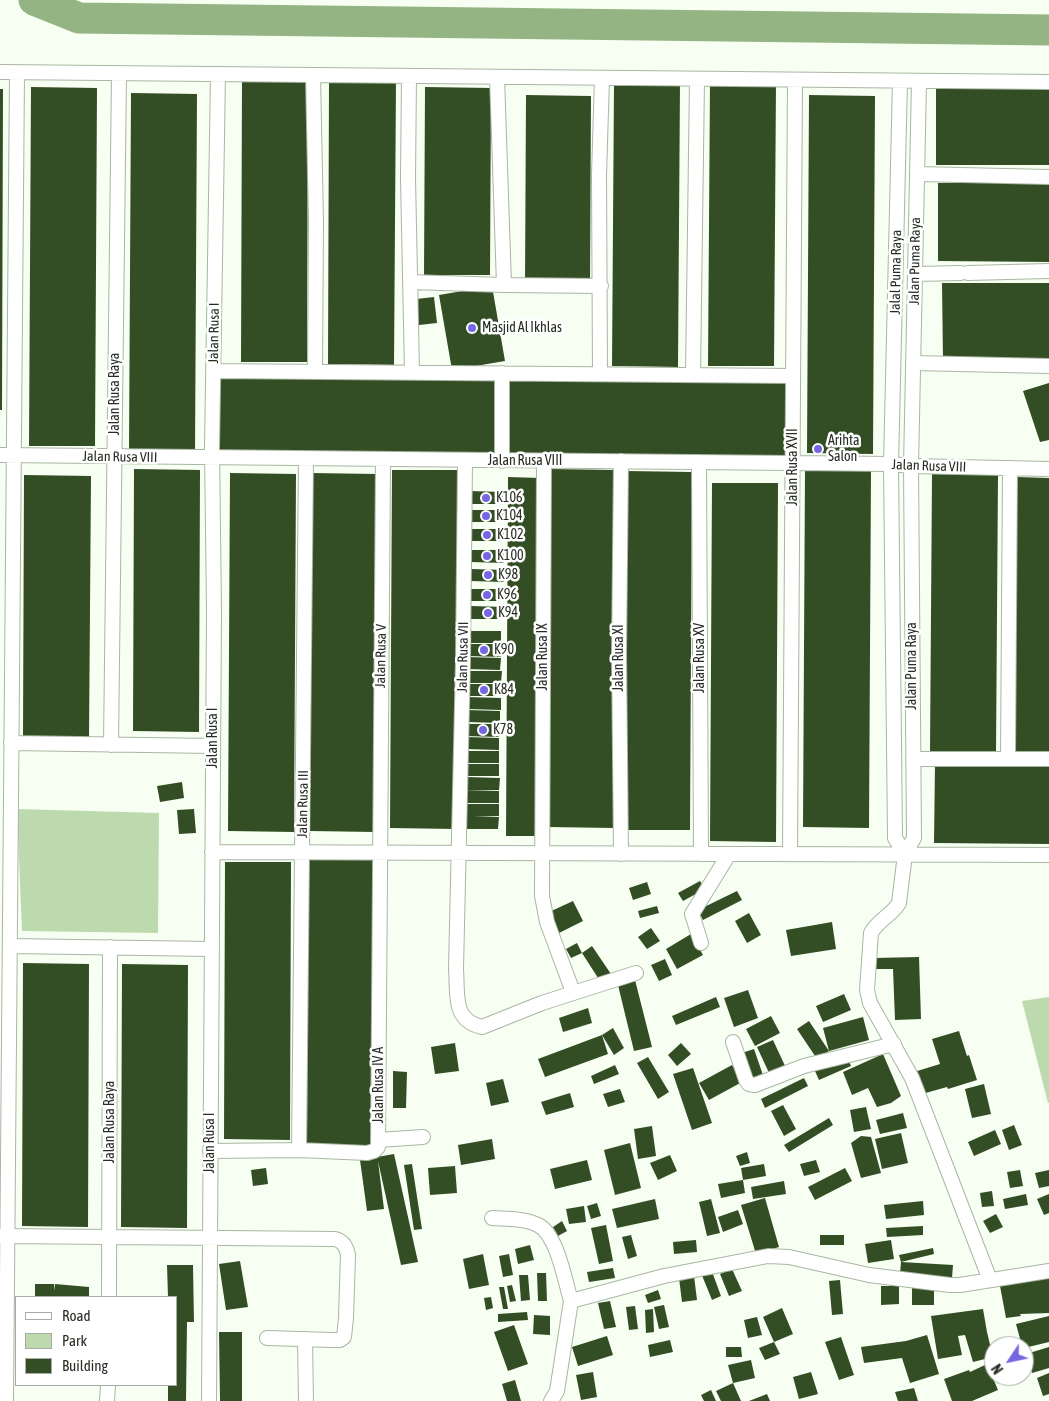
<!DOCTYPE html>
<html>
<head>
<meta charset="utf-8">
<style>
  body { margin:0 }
  #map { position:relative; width:1049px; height:1401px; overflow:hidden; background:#f6fff2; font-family:"Asap Condensed",sans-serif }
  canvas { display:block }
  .legend { position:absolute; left:15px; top:1296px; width:162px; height:90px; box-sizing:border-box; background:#fff; border:1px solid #a9aba7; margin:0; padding:6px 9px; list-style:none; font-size:15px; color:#272c24 }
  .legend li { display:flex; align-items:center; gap:10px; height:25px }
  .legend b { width:25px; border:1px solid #a9aba7 }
  .north { position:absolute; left:984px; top:1336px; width:50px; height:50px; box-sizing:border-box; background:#fff; border:1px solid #a9aba7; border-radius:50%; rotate:236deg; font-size:14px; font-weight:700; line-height:20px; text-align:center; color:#272c24 }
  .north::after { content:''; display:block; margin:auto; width:18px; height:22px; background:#7666e1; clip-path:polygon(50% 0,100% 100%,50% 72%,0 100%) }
</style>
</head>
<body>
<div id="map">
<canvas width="1049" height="1401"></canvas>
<ul class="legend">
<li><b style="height:6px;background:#fff"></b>Road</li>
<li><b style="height:14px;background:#bddaae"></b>Park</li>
<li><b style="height:14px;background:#334e24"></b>Building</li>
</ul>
<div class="north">N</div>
</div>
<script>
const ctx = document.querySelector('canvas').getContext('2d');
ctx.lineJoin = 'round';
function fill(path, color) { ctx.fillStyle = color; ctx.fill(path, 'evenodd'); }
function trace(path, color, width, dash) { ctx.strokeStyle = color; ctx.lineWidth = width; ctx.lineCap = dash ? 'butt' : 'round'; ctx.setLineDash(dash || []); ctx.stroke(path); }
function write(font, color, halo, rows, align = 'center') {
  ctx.font = font + ' "Asap Condensed",sans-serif'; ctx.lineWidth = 5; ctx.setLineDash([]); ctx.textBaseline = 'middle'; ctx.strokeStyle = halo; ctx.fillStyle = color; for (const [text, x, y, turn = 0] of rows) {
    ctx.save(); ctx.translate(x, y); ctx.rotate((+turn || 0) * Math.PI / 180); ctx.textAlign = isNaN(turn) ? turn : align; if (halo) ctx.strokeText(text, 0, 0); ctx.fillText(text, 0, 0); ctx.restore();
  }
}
fill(new Path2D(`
  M 17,809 L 159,813 L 158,933 L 22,931 Z
  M 1049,997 L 1049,1103 L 1048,1103 L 1022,1001 Z`), '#bddaae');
trace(new Path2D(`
  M 34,0 L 79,18 L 1049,30`), '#94b484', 31);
fill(new Path2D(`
  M 242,78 L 308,79 L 307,362 L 241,362 Z
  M 329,81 L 396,81 L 394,365 L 328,364 Z
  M 710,82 L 776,83 L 774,366 L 708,366 Z
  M 614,83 L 680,83 L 678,367 L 612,366 Z
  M 936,86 L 1049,87 L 1049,165 L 936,165 Z
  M 31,87 L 97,88 L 95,446 L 29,446 Z
  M 425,87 L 491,88 L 490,275 L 424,275 Z
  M 0,89 L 3,89 L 2,410 L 0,410 Z
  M 131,93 L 197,94 L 195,453 L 129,452 Z
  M 526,95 L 591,96 L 590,285 L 525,284 Z
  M 809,95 L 875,96 L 873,454 L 807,453 Z
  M 938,183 L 1049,183 L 1049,262 L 938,261 Z
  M 942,283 L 1049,283 L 1049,362 L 943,361 Z
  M 492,286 L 505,361 L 452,370 L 439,295 Z
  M 434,297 L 437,323 L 419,325 L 416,299 Z
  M 216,377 L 497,379 L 497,457 L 216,455 Z
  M 505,379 L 786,381 L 786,459 L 504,457 Z
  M 1049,383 L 1049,440 L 1040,442 L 1023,391 Z
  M 134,469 L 200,470 L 199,732 L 133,731 Z
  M 550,469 L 616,470 L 614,828 L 548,827 Z
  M 805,469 L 871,470 L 869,828 L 803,827 Z
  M 392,470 L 458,470 L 456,829 L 390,828 Z
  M 626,471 L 692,472 L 690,830 L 624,830 Z
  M 230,473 L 296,474 L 294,832 L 228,831 Z
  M 311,473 L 377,474 L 375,832 L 309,831 Z
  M 932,474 L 998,475 L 996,753 L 930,752 Z
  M 24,475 L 91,476 L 89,738 L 23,737 Z
  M 508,477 L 541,478 L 539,836 L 506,836 Z
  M 1017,477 L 1049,478 L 1049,755 L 1015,755 Z
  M 712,483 L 778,483 L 776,842 L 710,841 Z
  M 469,491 L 503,492 L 503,504 L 469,504 Z
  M 470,510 L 503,510 L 503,522 L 470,522 Z
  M 470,529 L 504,529 L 504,541 L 470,541 Z
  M 470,550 L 504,550 L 504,563 L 471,562 Z
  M 471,569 L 505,570 L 504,582 L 471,581 Z
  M 470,589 L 504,589 L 504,601 L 471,601 Z
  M 471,606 L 505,607 L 505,619 L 471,619 Z
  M 467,631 L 501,631 L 501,643 L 468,643 Z
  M 468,644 L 501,644 L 501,657 L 468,656 Z
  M 467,657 L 501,658 L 500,670 L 467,669 Z
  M 468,671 L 502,671 L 501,683 L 468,683 Z
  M 467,684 L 501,684 L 501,696 L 468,696 Z
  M 467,697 L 501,698 L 501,710 L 467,709 Z
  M 467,710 L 500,711 L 500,723 L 467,722 Z
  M 466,724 L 500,724 L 499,737 L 466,736 Z
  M 466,737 L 499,738 L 499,750 L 466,749 Z
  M 466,751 L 499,751 L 499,763 L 466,763 Z
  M 465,764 L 499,764 L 499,776 L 465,776 Z
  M 935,764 L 1049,765 L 1049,844 L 934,843 Z
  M 466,777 L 500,778 L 499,790 L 466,790 Z
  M 182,782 L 184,798 L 160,802 L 157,786 Z
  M 465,790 L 499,791 L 499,803 L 466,803 Z
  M 466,804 L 499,804 L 499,816 L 474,816 L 499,817 L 498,829 L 465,829 Z
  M 194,809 L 196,833 L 179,834 L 177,810 Z
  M 308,857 L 374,857 L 373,1149 L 307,1149 Z
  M 225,862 L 291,862 L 290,1140 L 224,1139 Z
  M 700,881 L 705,889 L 683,901 L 678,893 Z
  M 647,882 L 651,894 L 633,900 L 629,888 Z
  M 737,891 L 742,900 L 703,920 L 698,910 Z
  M 573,901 L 583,921 L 557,934 L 547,913 Z
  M 657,906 L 659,913 L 640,918 L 638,911 Z
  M 749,913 L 761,935 L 747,943 L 735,921 Z
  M 832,922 L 836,949 L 791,956 L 786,930 Z
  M 651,928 L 660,941 L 647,949 L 638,937 Z
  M 691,934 L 703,955 L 677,969 L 666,949 Z
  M 577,943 L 582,953 L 571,958 L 566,949 Z
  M 592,946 L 611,974 L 600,981 L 582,953 Z
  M 919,957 L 921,1019 L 895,1020 L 893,969 L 875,969 L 874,958 Z
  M 665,959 L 672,975 L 659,981 L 651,965 Z
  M 23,963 L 89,964 L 88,1227 L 22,1226 Z
  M 122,964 L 188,965 L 187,1228 L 121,1227 Z
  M 634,976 L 652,1047 L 634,1051 L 617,981 Z
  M 748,990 L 758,1018 L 734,1027 L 724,998 Z
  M 844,994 L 851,1010 L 823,1022 L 816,1006 Z
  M 716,997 L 720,1007 L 676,1025 L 672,1016 Z
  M 588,1008 L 592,1023 L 563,1032 L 559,1018 Z
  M 771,1016 L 780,1033 L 755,1046 L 746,1029 Z
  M 863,1017 L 869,1040 L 829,1051 L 817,1059 L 797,1029 L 809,1021 L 829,1051 L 823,1028 Z
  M 613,1028 L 624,1048 L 614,1055 L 602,1035 Z
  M 959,1031 L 967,1056 L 969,1055 L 977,1080 L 948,1089 L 947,1087 L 922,1094 L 914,1072 L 940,1064 L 932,1039 Z
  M 602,1035 L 608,1054 L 545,1077 L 538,1059 Z
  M 773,1040 L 786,1068 L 770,1075 L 757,1047 Z
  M 455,1043 L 459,1071 L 435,1074 L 431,1047 Z
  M 681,1043 L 691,1054 L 677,1066 L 668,1055 Z
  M 754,1049 L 764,1078 L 753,1082 L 742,1053 Z
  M 883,1054 L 901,1096 L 891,1103 L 877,1107 L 868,1088 L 852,1095 L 843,1072 Z
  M 648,1057 L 669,1092 L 658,1099 L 637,1063 Z
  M 847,1057 L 851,1066 L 819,1080 L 815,1071 Z
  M 615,1065 L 619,1074 L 594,1084 L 591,1076 Z
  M 732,1065 L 742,1082 L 709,1100 L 699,1083 Z
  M 693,1068 L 712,1123 L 692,1130 L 673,1074 Z
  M 393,1071 L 407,1072 L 406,1108 L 393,1108 Z
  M 804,1078 L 808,1086 L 765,1108 L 761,1099 Z
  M 503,1079 L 509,1102 L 491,1106 L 486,1083 Z
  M 984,1084 L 991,1114 L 972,1118 L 965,1089 Z
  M 620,1089 L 625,1102 L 608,1107 L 603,1094 Z
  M 570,1093 L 574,1107 L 546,1115 L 541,1102 Z
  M 783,1105 L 796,1129 L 784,1136 L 771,1111 Z
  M 866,1107 L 871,1129 L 854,1132 L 850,1110 Z
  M 903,1113 L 907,1128 L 880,1134 L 876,1120 Z
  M 829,1118 L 833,1125 L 789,1152 L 784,1145 Z
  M 1014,1125 L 1022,1145 L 1009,1150 L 1002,1130 Z
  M 652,1126 L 656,1156 L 638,1159 L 634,1129 Z
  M 995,1130 L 1001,1144 L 974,1156 L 968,1142 Z
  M 901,1133 L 908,1163 L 882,1169 L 875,1139 Z
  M 861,1136 L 871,1137 L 881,1173 L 861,1178 L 851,1143 Z
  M 492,1139 L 495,1159 L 461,1165 L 458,1145 Z
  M 630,1143 L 641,1188 L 615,1195 L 604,1150 Z
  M 747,1152 L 750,1163 L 740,1166 L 736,1156 Z
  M 394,1154 L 418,1262 L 401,1265 L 378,1161 L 384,1209 L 367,1211 L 360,1160 Z
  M 670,1155 L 677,1171 L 658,1180 L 650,1163 Z
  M 587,1160 L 592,1180 L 555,1189 L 550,1169 Z
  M 816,1160 L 820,1172 L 804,1176 L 800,1164 Z
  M 412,1164 L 422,1229 L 414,1230 L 404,1165 Z
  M 764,1164 L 766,1176 L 743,1180 L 745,1193 L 721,1198 L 718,1184 L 743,1180 L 741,1168 Z
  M 455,1166 L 457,1193 L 430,1195 L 428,1168 Z
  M 266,1168 L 268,1184 L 253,1186 L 251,1170 Z
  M 845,1168 L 852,1181 L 815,1200 L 808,1187 Z
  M 1020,1170 L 1023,1186 L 1010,1188 L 1007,1172 Z
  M 1049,1170 L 1049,1186 L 1039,1188 L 1035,1173 Z
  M 784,1181 L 786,1194 L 753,1199 L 751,1187 Z
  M 992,1191 L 994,1206 L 982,1207 L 980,1193 Z
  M 1026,1194 L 1028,1205 L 1005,1209 L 1003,1199 Z
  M 1049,1194 L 1049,1213 L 1044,1215 L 1037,1199 Z
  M 765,1198 L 779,1247 L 756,1254 L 741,1205 Z
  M 655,1199 L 659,1219 L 617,1228 L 612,1209 Z
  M 711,1199 L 720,1233 L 707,1236 L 699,1202 Z
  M 923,1201 L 924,1215 L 886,1219 L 884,1205 Z
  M 597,1203 L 601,1216 L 591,1219 L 587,1206 Z
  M 584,1206 L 586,1222 L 569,1224 L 566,1209 Z
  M 738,1210 L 743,1224 L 723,1232 L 718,1217 Z
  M 996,1214 L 1003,1227 L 990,1233 L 983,1221 Z
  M 562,1221 L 567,1231 L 558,1236 L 553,1227 Z
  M 606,1225 L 613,1261 L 599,1264 L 591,1228 Z
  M 923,1226 L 923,1235 L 887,1237 L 886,1228 Z
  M 631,1235 L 637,1256 L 628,1259 L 622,1237 Z
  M 820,1235 L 844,1235 L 844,1245 L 820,1245 Z
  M 696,1240 L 697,1252 L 674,1254 L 673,1242 Z
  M 891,1240 L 894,1259 L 868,1263 L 865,1244 Z
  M 530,1245 L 534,1260 L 518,1264 L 515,1249 Z
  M 933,1248 L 934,1254 L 901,1262 L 953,1265 L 952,1278 L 900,1274 L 901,1262 L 899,1255 Z
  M 483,1254 L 489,1285 L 469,1289 L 463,1259 Z
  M 509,1254 L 513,1275 L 503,1277 L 499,1256 Z
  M 240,1261 L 248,1307 L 226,1310 L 219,1264 Z
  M 167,1265 L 193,1265 L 194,1322 L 187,1322 L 186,1401 L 168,1401 L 168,1385 L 176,1385 L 176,1297 L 168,1297 Z
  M 613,1268 L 615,1278 L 589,1282 L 587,1272 Z
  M 711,1269 L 721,1296 L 712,1300 L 701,1273 Z
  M 732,1269 L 742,1291 L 729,1296 L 720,1274 Z
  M 537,1273 L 546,1273 L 547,1301 L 538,1301 Z
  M 519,1275 L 528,1275 L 530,1300 L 521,1301 Z
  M 1049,1275 L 1049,1313 L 1020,1314 L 1021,1316 L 1006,1318 L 1000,1286 Z
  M 694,1276 L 697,1300 L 682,1302 L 679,1278 Z
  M 840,1280 L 843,1314 L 832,1315 L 829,1281 Z
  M 35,1284 L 54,1284 L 54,1291 L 55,1284 L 89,1287 L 89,1297 L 35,1297 Z
  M 512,1285 L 516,1301 L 510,1302 L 507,1286 Z
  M 912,1285 L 934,1285 L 934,1305 L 912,1305 Z
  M 881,1286 L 899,1286 L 899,1304 L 881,1305 Z
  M 499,1287 L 504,1287 L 508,1309 L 503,1309 Z
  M 658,1290 L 661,1299 L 648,1303 L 645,1295 Z
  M 491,1297 L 493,1308 L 486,1310 L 484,1298 Z
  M 610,1301 L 616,1327 L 604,1329 L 598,1303 Z
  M 664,1305 L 669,1327 L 659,1329 L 654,1307 Z
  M 635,1306 L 638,1329 L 629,1330 L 626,1307 Z
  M 782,1308 L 793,1334 L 774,1342 L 763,1317 Z
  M 653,1309 L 654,1332 L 646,1333 L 645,1310 Z
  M 983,1309 L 987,1332 L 993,1357 L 973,1362 L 965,1335 L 958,1336 L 962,1355 L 938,1359 L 931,1316 Z
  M 527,1312 L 528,1320 L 498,1322 L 498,1314 Z
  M 534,1315 L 550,1316 L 550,1335 L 533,1334 Z
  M 1049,1316 L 1049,1342 L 1024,1348 L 1024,1346 L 1022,1346 L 1016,1324 Z
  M 757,1317 L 762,1335 L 748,1338 L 744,1320 Z
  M 514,1325 L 528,1364 L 508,1371 L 494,1332 Z
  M 219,1332 L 242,1332 L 242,1401 L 220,1401 Z
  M 927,1335 L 939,1374 L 910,1383 L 902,1358 L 864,1363 L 861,1347 L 906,1341 Z
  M 607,1336 L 613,1355 L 578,1366 L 572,1347 Z
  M 841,1337 L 854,1375 L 839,1380 L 825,1342 Z
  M 670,1340 L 673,1352 L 650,1357 L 648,1345 Z
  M 774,1342 L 780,1354 L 765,1360 L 759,1348 Z
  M 726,1347 L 741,1347 L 742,1357 L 726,1357 Z
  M 1049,1347 L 1049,1368 L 1032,1373 L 1026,1354 Z
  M 751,1360 L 755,1378 L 733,1383 L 728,1365 Z
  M 987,1364 L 998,1390 L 972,1401 L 952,1401 L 944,1379 L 969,1370 L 970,1372 Z
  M 593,1372 L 597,1397 L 581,1400 L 576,1375 Z
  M 811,1372 L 818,1394 L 799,1399 L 793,1377 Z
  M 1049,1373 L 1049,1394 L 1043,1396 L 1037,1378 Z
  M 515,1380 L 521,1401 L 507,1401 L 502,1384 Z
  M 733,1383 L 741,1401 L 721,1401 L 716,1391 Z
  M 914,1388 L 918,1401 L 898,1401 L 895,1392 Z
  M 711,1390 L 716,1401 L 704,1401 L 701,1395 Z
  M 767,1394 L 770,1401 L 749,1401 Z`), '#334e24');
const street = new Path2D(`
  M 0,72 L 1049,82
  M 313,75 L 316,222 L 315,371
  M 409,76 L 408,178 L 412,372
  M 497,77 L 504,285
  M 900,81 L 891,464 L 895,838 L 905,854
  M 919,81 L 911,466 L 914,838 L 905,854 L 899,903 C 892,915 878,920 871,933 L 867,990 L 870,1003 L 912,1078 L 990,1280
  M 917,174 L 1049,177
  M 968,273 L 1049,271
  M 915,274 L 961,273
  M 410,282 L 504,285 L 601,286
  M 913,363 L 1049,366
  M 213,371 L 793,376
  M 600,374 L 599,175 L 602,78
  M 693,375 L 697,79
  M 0,455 L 891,464 L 911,466 L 1049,469
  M 465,460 L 463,660 L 456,969 C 458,995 452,1020 482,1027 L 542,1003 L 636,973
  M 502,461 L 502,373
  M 544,461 L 542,896 L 547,922 L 573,992
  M 621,461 L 619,654 L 621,854
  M 699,462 L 701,854
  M 11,743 L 213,746
  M 111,745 L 119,74
  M 1008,758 L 1010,468
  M 913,759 L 1049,759
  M 212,852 L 1049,855
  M 790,854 L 795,80
  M 701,943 L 692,914 L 729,854
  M 10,946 L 211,949
  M 733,1042 L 746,1080 L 749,1084 L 755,1085 L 804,1066 L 894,1044
  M 378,1140 L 423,1137
  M 299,1150 L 306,459
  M 210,1151 L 299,1150 L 367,1153 L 374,1151 L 378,1147 L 383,460
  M 492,1218 C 507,1219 524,1218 538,1225 C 557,1234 565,1281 571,1301
  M 1,1236 L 335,1239 C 343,1241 346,1246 348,1255 L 346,1318 L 344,1337 L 340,1340 L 332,1340 L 267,1338
  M 109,1297 L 110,947
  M 305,1339 L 306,1401
  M 6,1401 L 17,73
  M 107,1401 L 108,1385
  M 209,1401 L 214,611 L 212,448 L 218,74
  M 551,1401 L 557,1391 L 571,1301 L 664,1276 L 768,1256 L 789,1257 L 869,1275 L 950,1285 L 960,1285 L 1049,1271`);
trace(street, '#a9b6a3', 16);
trace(street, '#fff', 14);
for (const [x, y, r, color] of [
  [472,328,5,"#7666e1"],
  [818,449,5,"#7666e1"],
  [486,498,5,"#7666e1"],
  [486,516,5,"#7666e1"],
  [487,535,5,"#7666e1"],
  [487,556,5,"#7666e1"],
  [488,575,5,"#7666e1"],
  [487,595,5,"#7666e1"],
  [488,613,5,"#7666e1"],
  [484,650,5,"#7666e1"],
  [484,690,5,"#7666e1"],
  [483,730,5,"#7666e1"]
]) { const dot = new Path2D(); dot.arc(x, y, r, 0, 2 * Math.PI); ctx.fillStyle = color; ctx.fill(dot); trace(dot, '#fff', 2); }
write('14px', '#272c24', '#fff', [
  ["Jalan Puma Raya",915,261,-89],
  ["Jalal Puma Raya",896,272,-89],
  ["Jalan Rusa I",214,333,-89],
  ["Jalan Rusa Raya",115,394,-90],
  ["Jalan Rusa VIII",120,457,1],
  ["Jalan Rusa VIII",525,461],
  ["Jalan Rusa VIII",929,466,2],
  ["Jalan Rusa XVII",793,467,-90],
  ["Jalan Rusa V",381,656,-89],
  ["Jalan Rusa VII",463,657,-89],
  ["Jalan Rusa IX",543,657,-90],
  ["Jalan Rusa XI",619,658,-90],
  ["Jalan Rusa XV",700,658,-90],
  ["Jalan Puma Raya",912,666,-90],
  ["Jalan Rusa I",213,738,-90],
  ["Jalan Rusa III",303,804,-89],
  ["Jalan Rusa IV A",379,1085,-90],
  ["Jalan Rusa Raya",110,1122,-90],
  ["Jalan Rusa I",210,1143,-90]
]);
write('14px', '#272c24', '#fff', [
  ["Masjid Al Ikhlas",482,328],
  ["Arihta",828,441],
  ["Salon",828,457],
  ["K106",496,498],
  ["K104",496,516],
  ["K102",497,535],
  ["K100",497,556],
  ["K98",498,575],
  ["K96",497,595],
  ["K94",498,613],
  ["K90",494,650],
  ["K84",494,690],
  ["K78",493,730]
], 'left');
</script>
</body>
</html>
